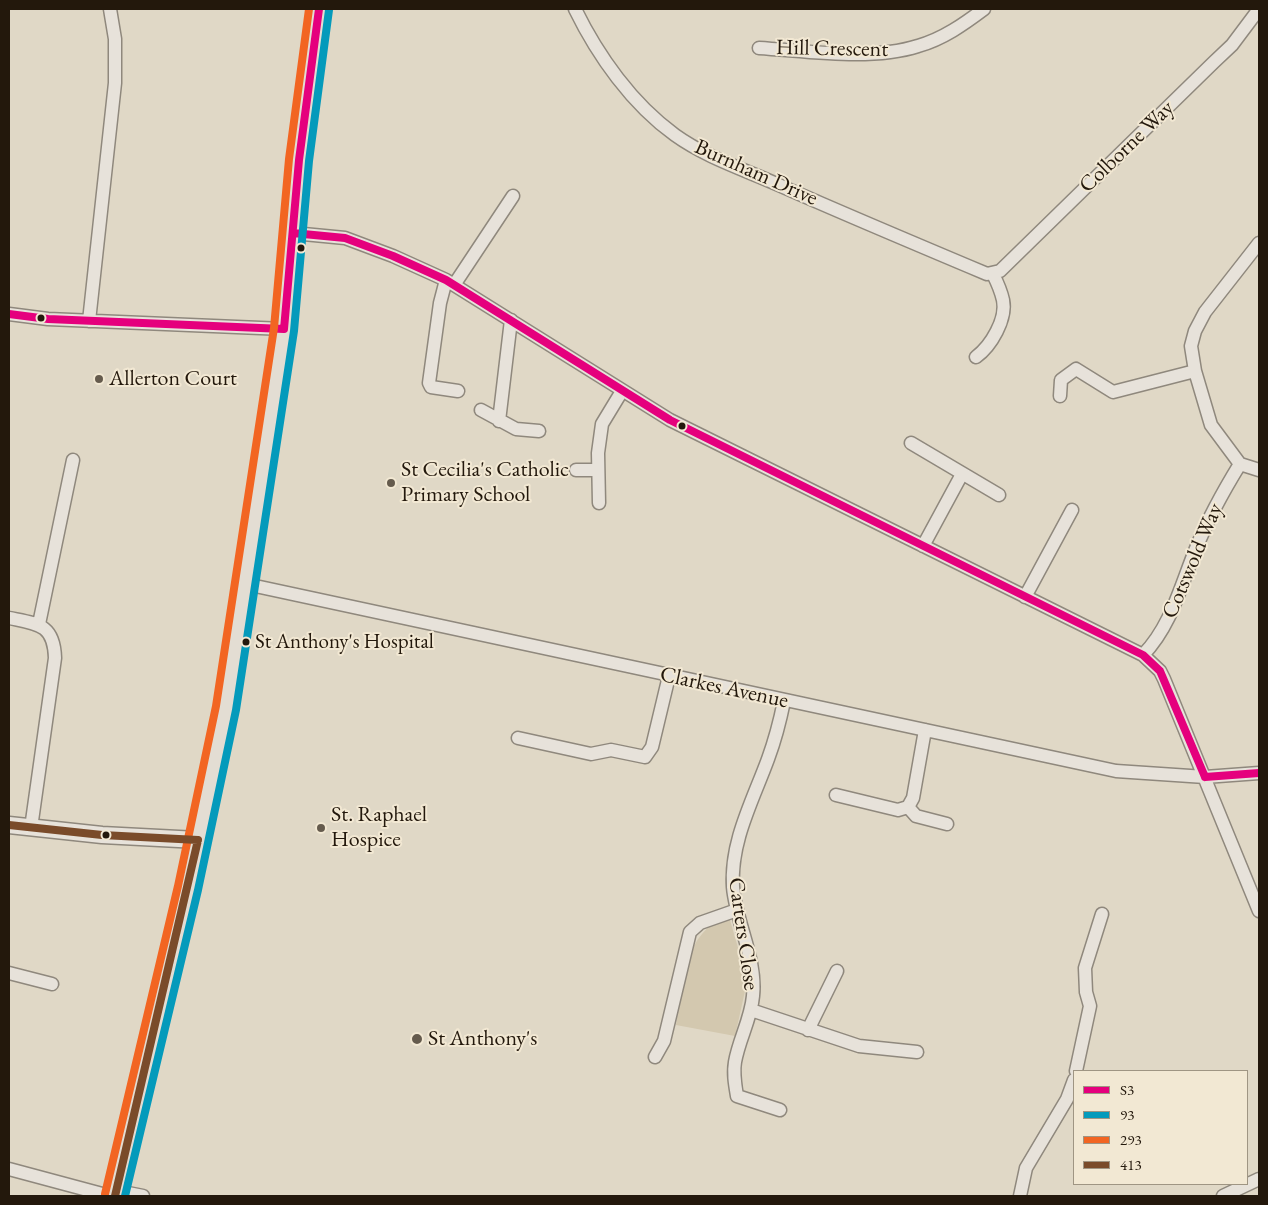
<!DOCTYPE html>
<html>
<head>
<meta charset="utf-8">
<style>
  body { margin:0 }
  #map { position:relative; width:1268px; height:1205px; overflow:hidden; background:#e0d8c6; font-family:"EB Garamond",serif }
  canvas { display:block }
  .frame { position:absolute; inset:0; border:10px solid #23180c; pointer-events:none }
  .legend { position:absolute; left:1073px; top:1070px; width:175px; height:115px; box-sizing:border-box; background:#f2e8d3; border:1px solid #9f9583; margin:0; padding:6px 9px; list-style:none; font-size:15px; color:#23180c }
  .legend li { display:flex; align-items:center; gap:10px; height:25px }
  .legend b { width:25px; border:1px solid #9f9583 }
</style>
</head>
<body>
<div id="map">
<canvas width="1268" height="1205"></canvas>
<div class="frame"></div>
<ul class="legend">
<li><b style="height:6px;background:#e5007d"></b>S3</li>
<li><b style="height:6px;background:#049abb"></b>93</li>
<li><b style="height:6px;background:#f26522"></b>293</li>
<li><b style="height:6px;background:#7a4b2a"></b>413</li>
</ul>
</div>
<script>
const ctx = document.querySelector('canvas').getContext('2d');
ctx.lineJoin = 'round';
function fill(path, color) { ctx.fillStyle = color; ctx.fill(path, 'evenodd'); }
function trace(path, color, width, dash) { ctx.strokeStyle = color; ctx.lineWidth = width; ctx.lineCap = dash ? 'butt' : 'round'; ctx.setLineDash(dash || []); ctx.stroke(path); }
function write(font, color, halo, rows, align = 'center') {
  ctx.font = font + ' "EB Garamond",serif'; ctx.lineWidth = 4; ctx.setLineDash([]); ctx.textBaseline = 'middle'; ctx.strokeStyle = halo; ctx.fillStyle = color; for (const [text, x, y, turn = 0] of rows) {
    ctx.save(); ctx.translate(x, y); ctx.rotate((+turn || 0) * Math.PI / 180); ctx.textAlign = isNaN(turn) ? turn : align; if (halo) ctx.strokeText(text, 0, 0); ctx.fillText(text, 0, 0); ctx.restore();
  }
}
fill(new Path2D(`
  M 720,918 L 730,920 L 739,951 L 745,991 L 735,1036 L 676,1025 C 683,983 681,944 720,918 Z`), '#d3c8af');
const minor = new Path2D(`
  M 575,9 C 598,56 632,104 675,135 C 707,158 746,170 781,186 C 849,216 918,245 987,274 L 1000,271 L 1214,62 L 1232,45 L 1259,9
  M 759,48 C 808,51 871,61 918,46 C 943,39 964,24 984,9
  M 293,233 L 345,238 L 393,256 L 446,280 L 670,420 L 1143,655 L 1160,671 L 1164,679 L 1259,911
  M 1259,243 L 1205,312 L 1195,331 L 1191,346 L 1195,371 L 1211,425 L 1240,464 L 1259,470
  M 446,280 L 440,303 L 429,383 L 431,387 L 458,391
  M 454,285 L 513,196
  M 9,314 L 48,319 L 284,329
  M 89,321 L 115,83 L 115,39 L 110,9
  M 976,357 C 991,346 1007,319 1003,300 C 1001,291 997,282 993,274
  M 1060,396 L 1061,380 L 1076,369 L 1113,392 L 1195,371
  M 481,410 L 516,429 L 539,431
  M 499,421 L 511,320
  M 911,443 L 999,495
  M 576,470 L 598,470
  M 599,503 L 598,453 L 602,424 L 622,391
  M 923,546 L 962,474
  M 246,584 L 1116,771 L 1205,777 L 1259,773
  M 1025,597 L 1072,510
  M 9,618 C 38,624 54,624 55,658 L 31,828
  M 39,624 L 73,460
  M 1143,655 C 1172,625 1181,584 1197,546 C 1209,517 1224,490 1240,464
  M 518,738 L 591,754 L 611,750 L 645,757 L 652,747 L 669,676
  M 836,795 L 898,810 L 908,807 L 913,798 L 925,730
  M 908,807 L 916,816 L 947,824
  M 9,973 L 52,984
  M 751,1010 L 859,1046 L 917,1052
  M 808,1030 L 837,971
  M 655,1057 L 664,1041 L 690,932 L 700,923 L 737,910
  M 1076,1071 L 1090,1006 L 1086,992 L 1085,968 L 1102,914
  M 780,1110 L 737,1096 C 735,1084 733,1073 735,1062 C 739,1039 751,1019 753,996 C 757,959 736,923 733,887 C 730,842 753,800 768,759 C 775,740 780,721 784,701
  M 9,1169 L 106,1195 L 123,1192 L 143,1196
  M 1020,1196 L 1026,1168 L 1067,1099 L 1074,1080
  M 1223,1196 L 1259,1179`);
const tertiary = new Path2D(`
  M 9,825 L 102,835 L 198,840`);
const trunk = new Path2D(`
  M 115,1196 L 188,888 L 226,708 L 284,329 L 299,160 L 319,9`);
trace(minor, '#8f887d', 15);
trace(tertiary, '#8f887d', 19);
trace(trunk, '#746e64', 24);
trace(minor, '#e7e2da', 12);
trace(tertiary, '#e7e2da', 16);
trace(trunk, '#e3ddd3', 21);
trace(new Path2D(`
  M 293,233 L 345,238 L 393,256 L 446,280 L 670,420 L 1143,655 L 1160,671 L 1205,777
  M 9,314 L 48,319 L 284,329
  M 284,329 L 299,160 L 319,9
  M 1205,777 L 1259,773`), '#e5007d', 8);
trace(new Path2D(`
  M 125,1196 L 198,890 L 236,710 L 294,331 L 309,161 L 329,10`), '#049abb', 8);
trace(new Path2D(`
  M 105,1194 L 178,886 L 216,706 L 274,328 L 289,159 L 309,9`), '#f26522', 8);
trace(new Path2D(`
  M 9,825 L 102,835 L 198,840
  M 115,1196 L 198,840`), '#7a4b2a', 8);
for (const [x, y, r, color] of [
  [301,248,4.5,"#23180c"],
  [41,318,4.5,"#23180c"],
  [99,379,5,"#655b4d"],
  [682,426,4.5,"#23180c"],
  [391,483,5,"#655b4d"],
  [246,642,4.5,"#23180c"],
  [321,828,5,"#655b4d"],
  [106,835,4.5,"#23180c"],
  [417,1039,6,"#655b4d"]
]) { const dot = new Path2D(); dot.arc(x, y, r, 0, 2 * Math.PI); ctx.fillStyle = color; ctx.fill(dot); trace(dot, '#f2e8d3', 2); }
write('21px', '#23180c', '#f2e8d3', [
  ["St Anthony's Hospital",255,642]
], 'left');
write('22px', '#23180c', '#f2e8d3', [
  ["Hill Crescent",832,49,1],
  ["Colborne Way",1127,147,-44],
  ["Burnham Drive",756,173,24],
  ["Cotswold Way",1193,561,-67],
  ["Clarkes Avenue",724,688,12],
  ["Carters Close",743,934,82]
]);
write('22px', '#23180c', '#f2e8d3', [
  ["Allerton Court",109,379],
  ["St Cecilia's Catholic",401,470],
  ["Primary School",401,495],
  ["St. Raphael",331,815],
  ["Hospice",331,840],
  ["St Anthony's",428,1039]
], 'left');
</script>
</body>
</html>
